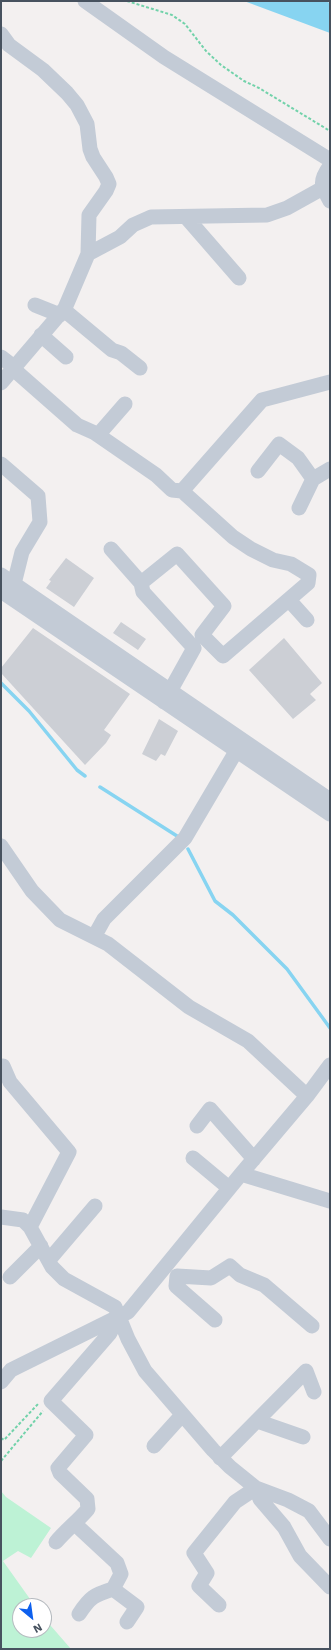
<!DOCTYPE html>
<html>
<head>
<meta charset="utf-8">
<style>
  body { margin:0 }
  #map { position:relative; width:331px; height:1650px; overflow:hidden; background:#f3f0f0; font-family:"Work Sans",sans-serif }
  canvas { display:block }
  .frame { position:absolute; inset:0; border:2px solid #47525f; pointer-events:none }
  .north { position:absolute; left:12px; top:1598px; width:40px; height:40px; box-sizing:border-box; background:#fff; border:1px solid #b5babf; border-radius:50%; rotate:151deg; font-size:11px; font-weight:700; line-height:16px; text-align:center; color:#47525f }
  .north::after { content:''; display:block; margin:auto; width:14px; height:18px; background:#0e60ee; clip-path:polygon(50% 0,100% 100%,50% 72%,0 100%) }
</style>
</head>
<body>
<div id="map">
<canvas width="331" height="1650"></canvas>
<div class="frame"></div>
<div class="north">N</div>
</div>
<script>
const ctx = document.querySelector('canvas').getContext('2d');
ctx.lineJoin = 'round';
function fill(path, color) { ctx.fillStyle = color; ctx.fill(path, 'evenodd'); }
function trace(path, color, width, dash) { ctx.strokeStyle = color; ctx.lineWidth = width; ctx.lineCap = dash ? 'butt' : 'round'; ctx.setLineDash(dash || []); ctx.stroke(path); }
fill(new Path2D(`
  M 1,1491 L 6,1497 L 51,1528 L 31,1558 L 18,1551 L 3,1561 L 35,1606 L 20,1606 L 20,1630 L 44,1630 L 44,1618 L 71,1649 L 1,1649 Z`), '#bdf2d5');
fill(new Path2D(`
  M 244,1 L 325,1 L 330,3 L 330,33 Z`), '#87d4f1');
trace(new Path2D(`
  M 1,683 L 29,711 L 77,770 L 85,776
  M 100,787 L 177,836
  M 188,849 L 215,901 L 233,915 L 287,969 L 330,1028`), '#87d4f1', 3.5);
fill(new Path2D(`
  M 66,558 L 94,578 L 74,607 L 46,588 L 51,581 L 49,580 Z
  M 121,622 L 146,639 L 138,650 L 113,633 Z
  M 33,628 L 130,694 L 104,730 L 111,735 L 106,743 L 85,765 L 1,673 L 1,668 Z
  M 284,638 L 322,683 L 310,694 L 316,700 L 293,719 L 249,670 Z
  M 159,719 L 178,731 L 165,756 L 161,754 L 156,761 L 142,754 Z`), '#cccfd5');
trace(new Path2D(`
  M 127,1 L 172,15 L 185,24 L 206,51 L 221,65 L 244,81 L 259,88 L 330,131
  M 1,1438 L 4,1440 L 38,1404
  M 1,1461 L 43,1411`), '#72d2aa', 2, [3, 2]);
trace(new Path2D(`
  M 85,1 L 164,57 L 330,160
  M 1,34 L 9,45 L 43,70 L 67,93 L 77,105 L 87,124 L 90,149 L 93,157 L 106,177 L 109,184 L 106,191 L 89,215 L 88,254 L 65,308 L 1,383
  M 330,166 C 319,181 321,185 330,201
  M 186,217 L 239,278
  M 88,254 L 120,237 L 133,225 L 151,217 L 267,215 L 287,208 L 323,188
  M 35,305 L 60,315
  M 64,310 L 112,350 L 121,353 L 140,368
  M 41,335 L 66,357
  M 1,357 L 14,367 L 19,374 L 77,425 L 95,433 L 156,475 L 172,490 L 182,491
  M 98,435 L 125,404
  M 1,464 L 38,496 L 40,522 L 22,552 L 14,584
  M 258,471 L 279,444 L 298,458 L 313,479 L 330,469
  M 299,508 L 313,479
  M 111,549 L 141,583
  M 1,575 L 330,800
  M 1,591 L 330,814
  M 289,600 L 307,620
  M 164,702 L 194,648 L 143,592 L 141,583 L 177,554 L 224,606 L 202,635 L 223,656 L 308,583 L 309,575 L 291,564 L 273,560 L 251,549 L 233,537 L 182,491 L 262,400 L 330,382
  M 1,846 L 32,891 L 60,920 L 108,944 L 189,1007 L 248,1041 L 307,1096
  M 94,937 L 104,919 L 185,838 L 241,743
  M 3,1066 L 10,1082 L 69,1152 L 30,1227
  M 197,1126 L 210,1109 L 254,1159
  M 193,1158 L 229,1188
  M 241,1174 L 330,1201
  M 1,1217 L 23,1220 L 30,1227 L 52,1267 L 64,1279 L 115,1307 L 128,1339 L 145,1371 L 213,1450 L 230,1467 L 256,1488 L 288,1500 L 309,1511 L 330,1539
  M 49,1260 L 95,1206
  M 10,1277 L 41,1246
  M 215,1320 L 176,1286 L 177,1276 L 211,1278 L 230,1266 L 240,1275 L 264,1285 L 312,1326
  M 1,1382 L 11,1370 L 128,1312 L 241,1174 L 307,1096 L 330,1065
  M 257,1421 L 303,1437
  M 154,1446 L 182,1415
  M 220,1458 L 306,1371 L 314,1392
  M 75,1524 L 117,1563 L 121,1574 L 113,1589 C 94,1595 90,1597 79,1614
  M 56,1542 C 66,1530 78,1521 88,1509 L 87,1499 L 60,1473 L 58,1468 L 86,1435 L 51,1401 L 110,1333 L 119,1315
  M 113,1589 L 137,1607 L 127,1622
  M 219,1605 L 199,1586 L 207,1573 L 194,1553 L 235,1502 L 256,1488 L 260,1499 L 284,1527 L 300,1556 L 330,1587`), '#c3cbd6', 15);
</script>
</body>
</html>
